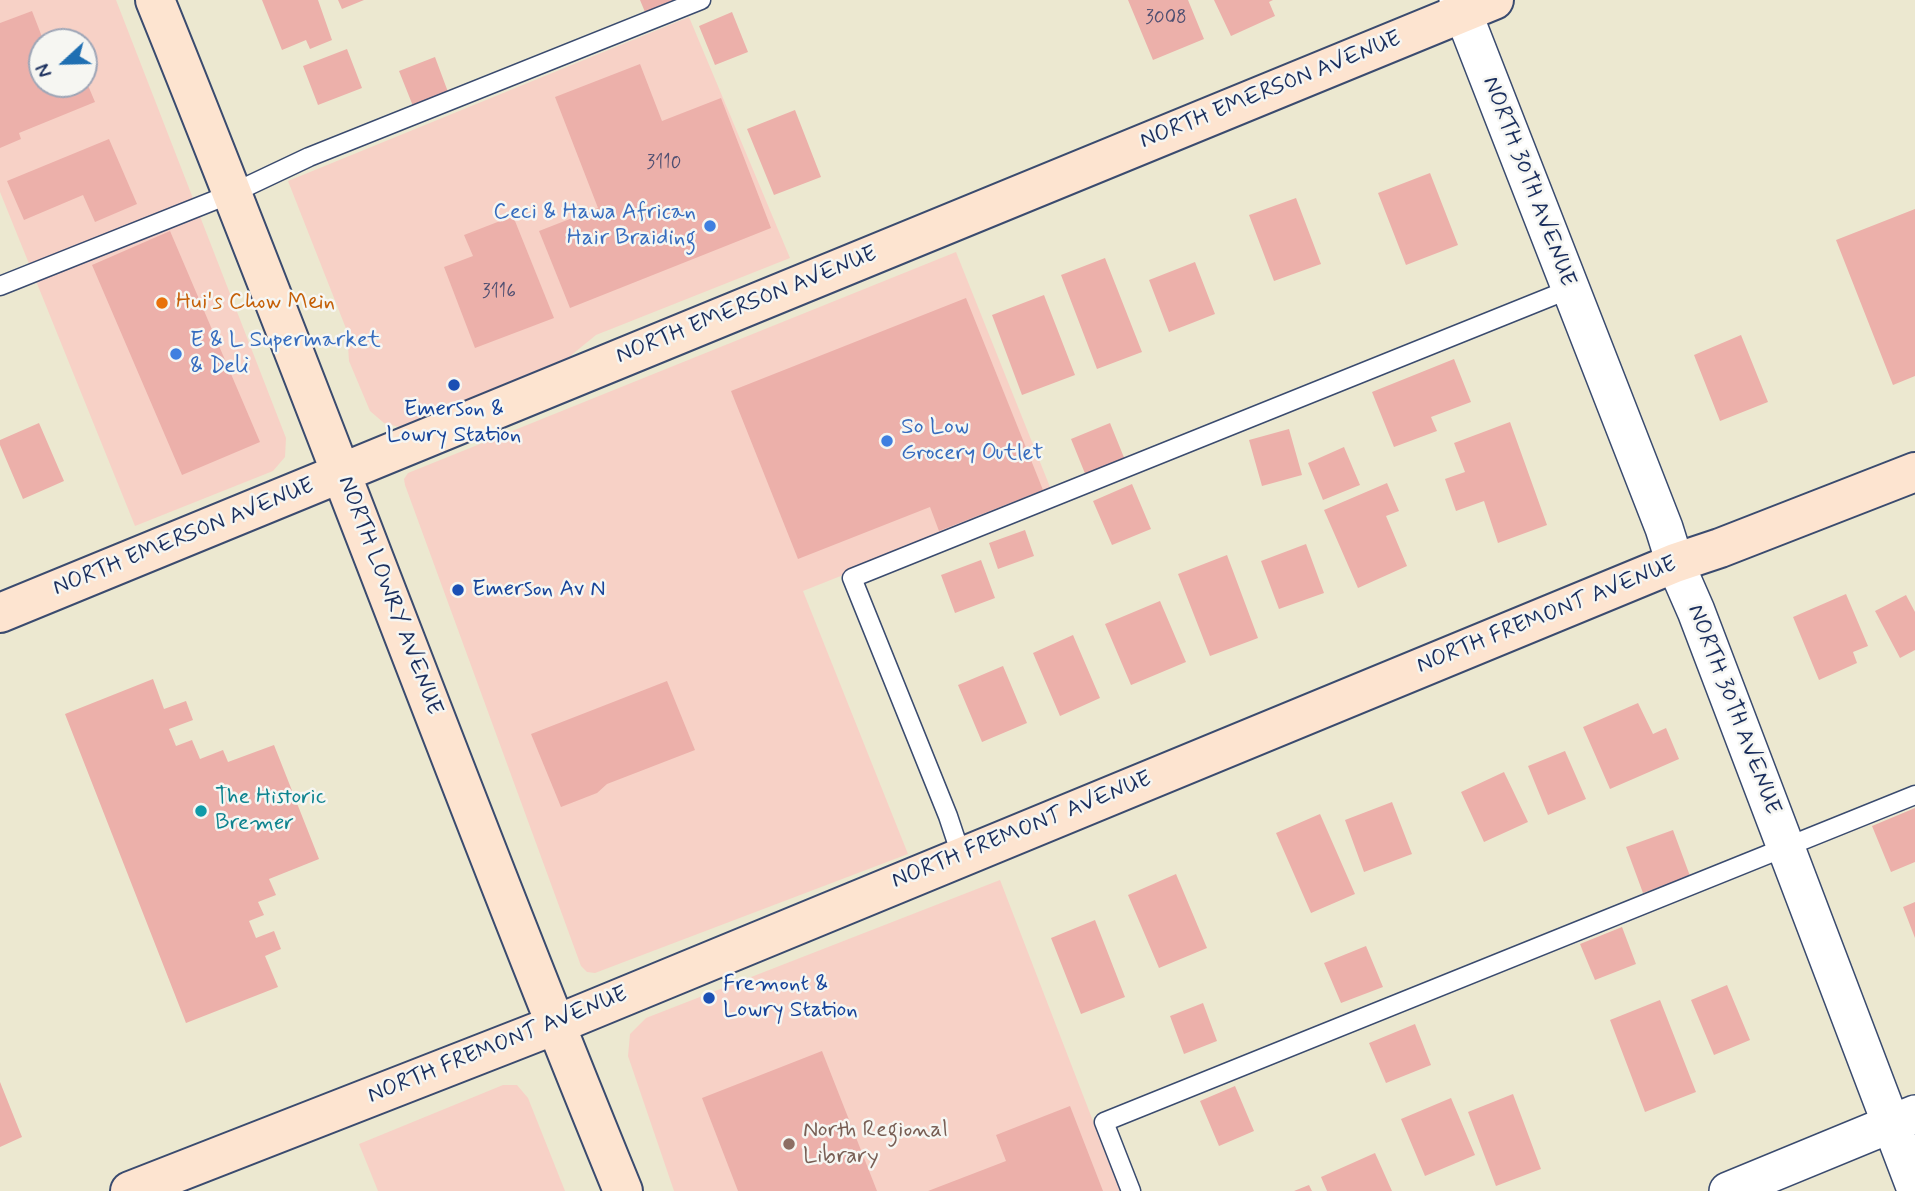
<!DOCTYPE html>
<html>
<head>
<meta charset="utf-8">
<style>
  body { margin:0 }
  #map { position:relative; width:1915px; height:1191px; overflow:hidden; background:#ece8d0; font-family:Mynerve,sans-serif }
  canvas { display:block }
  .north { position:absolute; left:28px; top:28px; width:70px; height:70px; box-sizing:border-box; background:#f6f6f2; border:2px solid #9ea6b7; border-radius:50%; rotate:248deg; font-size:19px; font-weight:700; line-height:28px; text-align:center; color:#1b2f5e }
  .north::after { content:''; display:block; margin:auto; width:24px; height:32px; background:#1f6fb2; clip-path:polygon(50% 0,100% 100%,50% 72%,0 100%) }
</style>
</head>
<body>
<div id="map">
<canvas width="1915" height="1191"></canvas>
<div class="north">N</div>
</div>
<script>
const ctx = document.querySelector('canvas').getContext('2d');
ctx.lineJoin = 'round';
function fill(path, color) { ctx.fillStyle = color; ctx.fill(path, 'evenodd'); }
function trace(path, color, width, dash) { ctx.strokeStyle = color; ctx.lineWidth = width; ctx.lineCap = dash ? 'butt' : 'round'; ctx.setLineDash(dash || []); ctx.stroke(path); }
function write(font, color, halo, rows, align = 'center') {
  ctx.font = font + ' Mynerve,sans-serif'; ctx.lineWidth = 5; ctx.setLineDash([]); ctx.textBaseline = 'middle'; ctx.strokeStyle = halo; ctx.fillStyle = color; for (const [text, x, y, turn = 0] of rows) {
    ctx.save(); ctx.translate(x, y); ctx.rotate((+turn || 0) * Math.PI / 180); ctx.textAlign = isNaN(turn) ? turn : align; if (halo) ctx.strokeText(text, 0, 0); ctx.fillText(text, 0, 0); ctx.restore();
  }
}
fill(new Path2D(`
  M 0,0 L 116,0 L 286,438 L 285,457 L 273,471 L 135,526 L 0,192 ZM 42,42 L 84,42 L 84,84 L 42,84 Z
  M 689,17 L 790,258 L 596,335 L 558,366 L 424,417 L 411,425 L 399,427 L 384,423 L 370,411 L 349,361 L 347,331 L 288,181 Z
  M 956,252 L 1052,492 L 803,591 L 908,854 L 595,973 L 587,972 L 581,966 L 405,485 L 404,479 L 408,473 Z
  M 1000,880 L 1120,1191 L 674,1191 L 628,1056 L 630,1034 L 646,1018 Z
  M 503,1085 L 517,1085 L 528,1098 L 565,1191 L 378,1191 L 359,1144 Z`), '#f7d1c6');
fill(new Path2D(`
  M 262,0 L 318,0 L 332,40 L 310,49 L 306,40 L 282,50 Z
  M 338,0 L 364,0 L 342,9 Z
  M 640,0 L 676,0 L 645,12 Z
  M 1128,0 L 1188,0 L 1204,39 L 1153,60 Z
  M 1214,0 L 1273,0 L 1269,2 L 1275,16 L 1231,36 Z
  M 32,11 L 44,42 L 42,42 L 42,84 L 84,84 L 84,76 L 95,102 L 19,133 L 21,139 L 0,148 L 0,23 Z
  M 732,12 L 748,52 L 715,65 L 699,26 Z
  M 347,49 L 362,88 L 318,105 L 303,66 Z
  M 435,57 L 448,92 L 413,106 L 399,71 Z
  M 640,64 L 662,121 L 721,98 L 771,228 L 570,308 L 539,231 L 598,208 L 555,97 Z
  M 795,110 L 821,177 L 774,195 L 747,129 Z
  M 109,139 L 137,204 L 95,222 L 83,195 L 24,220 L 7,181 Z
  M 1430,173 L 1458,245 L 1406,265 L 1378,193 Z
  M 1296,198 L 1321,264 L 1274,281 L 1249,215 Z
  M 1915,209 L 1915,376 L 1893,385 L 1836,240 Z
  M 513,216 L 554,318 L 475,348 L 444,267 L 473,256 L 464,235 Z
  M 170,231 L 260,442 L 182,475 L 92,265 Z
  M 1105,258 L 1142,352 L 1097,369 L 1061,275 Z
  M 1195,262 L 1215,314 L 1169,332 L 1149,280 Z
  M 1044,295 L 1075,375 L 1022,395 L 992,315 Z
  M 966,298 L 1043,490 L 939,531 L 930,507 L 798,559 L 731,391 Z
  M 1741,335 L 1768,402 L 1720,421 L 1694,355 Z
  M 1454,359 L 1471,402 L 1431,417 L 1437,431 L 1394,447 L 1372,392 Z
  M 1510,422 L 1547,525 L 1498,543 L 1484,501 L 1456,511 L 1445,479 L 1465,472 L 1454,443 Z
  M 39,423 L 64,481 L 23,499 L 0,445 L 0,440 Z
  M 1110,423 L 1125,460 L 1086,476 L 1071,439 Z
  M 1289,429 L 1302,475 L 1262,486 L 1249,440 Z
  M 1344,447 L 1360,485 L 1323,500 L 1308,463 Z
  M 1387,483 L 1399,511 L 1386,516 L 1407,566 L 1358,588 L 1324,510 Z
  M 1132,484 L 1151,529 L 1112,545 L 1093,501 Z
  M 1025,530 L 1034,556 L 998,569 L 989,543 Z
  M 1306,544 L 1324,593 L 1279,609 L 1261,561 Z
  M 1227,555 L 1258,638 L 1210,656 L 1178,574 Z
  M 981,560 L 995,598 L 955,613 L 941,575 Z
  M 1846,594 L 1868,646 L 1853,652 L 1857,663 L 1819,680 L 1793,617 Z
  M 1906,595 L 1915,612 L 1915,650 L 1900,658 L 1875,611 Z
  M 1160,601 L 1186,662 L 1131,685 L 1105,624 Z
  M 1073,635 L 1100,698 L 1060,716 L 1033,653 Z
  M 1003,666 L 1027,723 L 982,742 L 958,685 Z
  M 153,679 L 164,709 L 186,701 L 193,720 L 169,729 L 176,746 L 192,740 L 200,759 L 223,750 L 228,762 L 274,745 L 319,859 L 269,879 L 276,895 L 258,902 L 264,915 L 249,921 L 256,938 L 274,931 L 281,949 L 265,956 L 278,987 L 186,1023 L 65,714 Z
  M 667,681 L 695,750 L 607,784 L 597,793 L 561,807 L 531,734 Z
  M 1638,703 L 1653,734 L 1666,728 L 1679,759 L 1610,789 L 1583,727 Z
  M 1565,751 L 1586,799 L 1548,815 L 1528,766 Z
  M 1504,772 L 1528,822 L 1484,842 L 1461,792 Z
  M 1392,802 L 1412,854 L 1364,872 L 1345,820 Z
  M 1915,808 L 1915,862 L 1891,872 L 1872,826 Z
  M 1320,814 L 1355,894 L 1311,913 L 1276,833 Z
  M 1673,830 L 1690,876 L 1643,893 L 1626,847 Z
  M 1176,874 L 1207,948 L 1159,968 L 1128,895 Z
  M 1915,902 L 1915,938 L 1903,907 Z
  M 1095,920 L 1125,997 L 1081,1014 L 1051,938 Z
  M 1622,927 L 1636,964 L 1595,980 L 1580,944 Z
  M 1366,946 L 1383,987 L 1341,1003 L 1324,963 Z
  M 1727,985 L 1750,1040 L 1714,1055 L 1691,1000 Z
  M 1660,1000 L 1696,1092 L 1645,1112 L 1610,1020 Z
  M 1203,1003 L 1217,1041 L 1184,1054 L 1170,1016 Z
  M 1415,1024 L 1431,1065 L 1386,1083 L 1369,1043 Z
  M 822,1051 L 877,1191 L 738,1191 L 702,1098 Z
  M 0,1082 L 22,1137 L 0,1147 Z
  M 1235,1086 L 1254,1131 L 1219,1146 L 1200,1101 Z
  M 1513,1094 L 1541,1169 L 1496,1186 L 1468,1112 Z
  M 1451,1098 L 1475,1155 L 1425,1176 L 1401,1119 Z
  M 1070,1106 L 1103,1191 L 928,1191 L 1006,1161 L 996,1135 Z
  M 1375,1153 L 1392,1191 L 1327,1191 L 1321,1177 Z
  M 1309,1185 L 1312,1191 L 1294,1191 Z`), '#ecb0aa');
const lane = new Path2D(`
  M 0,286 L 233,193 L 309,157 L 701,0
  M 961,855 L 948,816 L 852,578 L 1570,289
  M 1131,1191 L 1104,1122 L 1915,795`);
const street = new Path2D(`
  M 1458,0 L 1664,528 L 1675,563 L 1696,611 L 1915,1187
  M 1728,1191 L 1915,1114`);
const secondary = new Path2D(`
  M 155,0 C 315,395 461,796 623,1191
  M 0,613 L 1494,0
  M 130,1191 L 555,1025 L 1675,563 L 1720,548 L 1915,472`);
trace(lane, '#3a4b6f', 21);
trace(street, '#3a4b6f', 40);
trace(secondary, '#3a4b6f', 42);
trace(lane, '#fff', 18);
trace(street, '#fff', 37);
trace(secondary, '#fde4d0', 38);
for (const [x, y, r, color] of [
  [710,226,7,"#3f7fe0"],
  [162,303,7,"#e8710a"],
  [176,354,7,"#3f7fe0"],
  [454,385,7,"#1a4fb4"],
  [887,441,7,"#3f7fe0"],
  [458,590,7,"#1a4fb4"],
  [201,811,7,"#0f9aa8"],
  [709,998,7,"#1a4fb4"],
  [789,1144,7,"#8d6e63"]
]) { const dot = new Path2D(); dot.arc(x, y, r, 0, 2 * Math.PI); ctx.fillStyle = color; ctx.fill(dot); trace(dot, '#f6f6f2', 2.5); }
write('19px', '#4f4f71', null, [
  ["3008",1166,19],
  ["3110",664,164],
  ["3116",499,293]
]);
write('23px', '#1b2f5e', '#f6f6f2', [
  ["NORTH EMERSON AVENUE",1271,91,-22],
  ["NORTH 30TH AVENUE",1528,182,69],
  ["NORTH EMERSON AVENUE",747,306,-22],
  ["NORTH EMERSON AVENUE",184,538,-22],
  ["NORTH LOWRY AVENUE",389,596,69],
  ["NORTH FREMONT AVENUE",1547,616,-22],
  ["NORTH 30TH AVENUE",1733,710,69],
  ["NORTH FREMONT AVENUE",1022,831,-22],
  ["NORTH FREMONT AVENUE",498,1046,-22]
]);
write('23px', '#366cbe', '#f6f6f2', [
  ["Ceci & Hawa African",696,213,"right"],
  ["Hair Braiding",696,239,"right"],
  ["E & L Supermarket",190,341],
  ["& Deli",190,367],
  ["So Low",901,428],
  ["Grocery Outlet",901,454]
], 'left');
write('23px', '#c56008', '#f6f6f2', [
  ["Hui's Chow Mein",176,303]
], 'left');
write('23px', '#164399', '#f6f6f2', [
  ["Emerson &",454,410,"center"],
  ["Lowry Station",454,436,"center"],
  ["Emerson Av N",472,590],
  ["Fremont &",723,985],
  ["Lowry Station",723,1011]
], 'left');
write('23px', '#0d838f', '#f6f6f2', [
  ["The Historic",215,798],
  ["Bremer",215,824]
], 'left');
write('23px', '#785e54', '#f6f6f2', [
  ["North Regional",803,1131],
  ["Library",803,1157]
], 'left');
</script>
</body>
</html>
